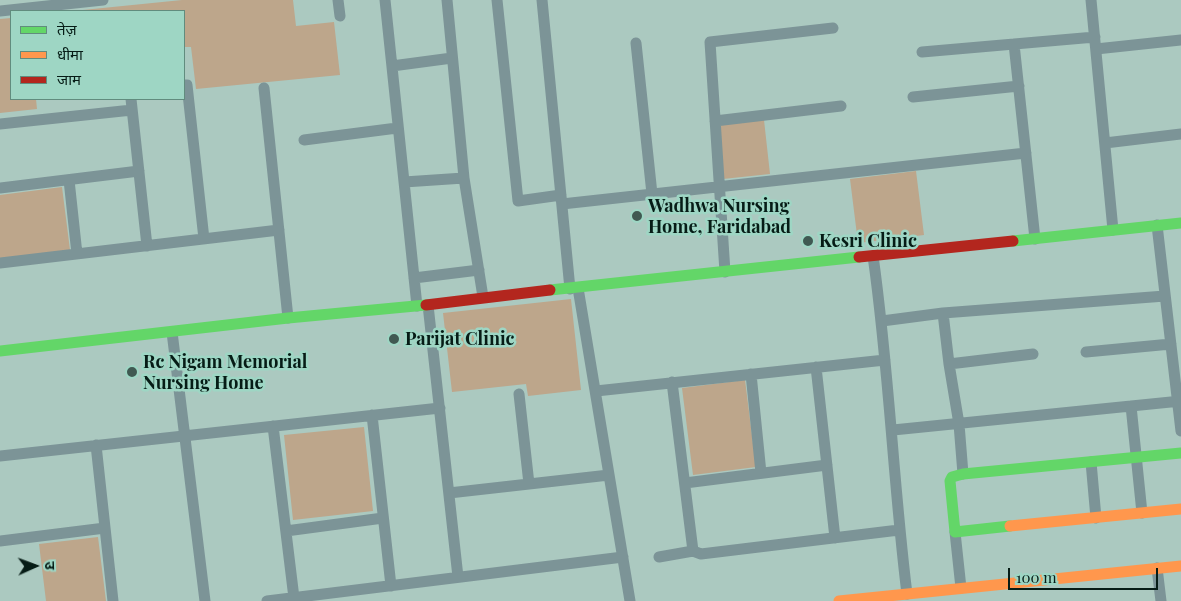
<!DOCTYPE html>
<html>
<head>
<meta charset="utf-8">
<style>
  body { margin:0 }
  #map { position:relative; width:1181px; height:601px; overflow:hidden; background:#abc9c0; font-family:"Playfair Display","Noto Sans Devanagari",serif }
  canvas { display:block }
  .legend { position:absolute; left:10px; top:10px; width:175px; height:90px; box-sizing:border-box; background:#9ed6c4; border:1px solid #618c7e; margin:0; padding:6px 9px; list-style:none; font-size:15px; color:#061c16 }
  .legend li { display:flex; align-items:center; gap:10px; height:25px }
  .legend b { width:25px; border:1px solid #618c7e }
  .north { position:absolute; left:10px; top:541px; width:50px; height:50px; -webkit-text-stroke:4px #9ed6c4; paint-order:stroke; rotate:88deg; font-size:14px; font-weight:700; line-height:20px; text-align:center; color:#061c16 }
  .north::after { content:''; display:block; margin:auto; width:18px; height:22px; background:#061c16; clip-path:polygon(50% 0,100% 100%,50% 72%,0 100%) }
  .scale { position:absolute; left:1008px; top:568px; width:150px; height:22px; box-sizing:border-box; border:2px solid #061c16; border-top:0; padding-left:6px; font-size:15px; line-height:18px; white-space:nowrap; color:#061c16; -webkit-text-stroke:4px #9ed6c4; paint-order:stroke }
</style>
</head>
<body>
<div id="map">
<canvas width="1181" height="601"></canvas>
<ul class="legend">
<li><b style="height:6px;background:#63d668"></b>तेज़</li>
<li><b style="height:6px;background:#ff974d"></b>धीमा</li>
<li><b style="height:6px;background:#b3261e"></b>जाम</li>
</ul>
<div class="north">उ</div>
<div class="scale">100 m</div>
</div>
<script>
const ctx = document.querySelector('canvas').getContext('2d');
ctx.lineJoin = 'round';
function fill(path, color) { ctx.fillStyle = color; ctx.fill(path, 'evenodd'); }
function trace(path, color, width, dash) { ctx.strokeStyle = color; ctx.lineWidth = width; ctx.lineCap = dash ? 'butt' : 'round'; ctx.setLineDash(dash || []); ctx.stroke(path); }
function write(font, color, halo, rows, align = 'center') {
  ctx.font = font + ' "Playfair Display",serif'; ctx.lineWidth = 5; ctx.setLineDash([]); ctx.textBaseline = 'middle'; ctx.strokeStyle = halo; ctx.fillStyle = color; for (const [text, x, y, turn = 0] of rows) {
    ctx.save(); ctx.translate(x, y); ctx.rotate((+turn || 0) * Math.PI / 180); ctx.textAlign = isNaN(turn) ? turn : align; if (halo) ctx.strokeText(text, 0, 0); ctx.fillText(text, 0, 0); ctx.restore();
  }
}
fill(new Path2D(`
  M 182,0 L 293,0 L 296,26 L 334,22 L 340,75 L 196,89 L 191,47 L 184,47 L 184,11 L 73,11 Z
  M 11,18 L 11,99 L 36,99 L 37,109 L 0,113 L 0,19 Z
  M 764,120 L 770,174 L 723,179 L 717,125 Z
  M 916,171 L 924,235 L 858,243 L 850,179 Z
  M 62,187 L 70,250 L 0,259 L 0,195 Z
  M 571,299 L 581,390 L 528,396 L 526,384 L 452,392 L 443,313 Z
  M 745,380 L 756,467 L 693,475 L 682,388 Z
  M 364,427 L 373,511 L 293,520 L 284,435 Z
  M 98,537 L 106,601 L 46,601 L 39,544 Z`), '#bda68b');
trace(new Path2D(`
  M 338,0 L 340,16
  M 385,0 L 417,306
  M 497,0 L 518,201 L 561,195
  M 542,0 L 570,289
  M 1091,0 L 1113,230
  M 0,11 L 103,0
  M 636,43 L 652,194
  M 1014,44 L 1035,239
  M 1096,49 L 1181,40
  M 922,52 L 1095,37
  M 392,66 L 452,58
  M 184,85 L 187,85 L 204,239
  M 264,88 L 288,318
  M 913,97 L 1019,86
  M 131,99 L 147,246
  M 715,121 L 841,106
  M 0,124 L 132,110
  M 304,140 L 397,128
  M 1105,143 L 1181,134
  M 464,178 L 483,297
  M 69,180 L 77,254
  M 404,182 L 464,178 L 447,0
  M 0,188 L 139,171
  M 562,204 L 1026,153
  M 1157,225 L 1181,431
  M 873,256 C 889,368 893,481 907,594
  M 0,263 L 279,230
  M 725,272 L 710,42 L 833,28
  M 414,278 L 479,270
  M 578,288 L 630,601
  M 428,305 L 458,577
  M 943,313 L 949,364 L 959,424 L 963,474
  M 882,321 L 943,313 L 1165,296
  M 172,332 L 205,601
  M 1086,352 L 1171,344
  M 949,364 L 1033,354
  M 816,367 L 835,538
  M 751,374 L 761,473
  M 672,382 L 693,551
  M 596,391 L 885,360
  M 519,394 L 529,484
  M 1131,406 L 1142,513
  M 372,415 L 391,586
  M 273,426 L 294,598
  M 893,430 L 1181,401
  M 96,445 L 113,601
  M 0,456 L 440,408
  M 1091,462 L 1096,518
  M 685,483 L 827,465
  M 449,493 L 609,475
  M 286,531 L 383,518
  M 955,532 L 961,588
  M 0,541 L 105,528
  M 659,557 L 693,551 L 701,554 L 899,530
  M 1157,568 L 1161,601
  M 267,601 L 623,557`), '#7c9497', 11);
trace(new Path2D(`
  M 1013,241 L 1181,223
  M 550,290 L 859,257
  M 0,351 L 288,318 L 426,305
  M 1010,526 L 955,532 L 950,481 L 952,477 L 963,474 L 1181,453`), '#63d668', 11);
trace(new Path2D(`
  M 1010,526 L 1181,509
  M 839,601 L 1181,566`), '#ff974d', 11);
trace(new Path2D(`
  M 859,257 L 1013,241
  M 426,305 L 550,290`), '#b3261e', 11);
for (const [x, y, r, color] of [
  [637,216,6,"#405952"],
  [808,241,6,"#405952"],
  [394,339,6,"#405952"],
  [132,372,6,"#405952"]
]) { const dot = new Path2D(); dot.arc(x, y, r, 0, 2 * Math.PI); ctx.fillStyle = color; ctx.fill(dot); trace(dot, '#9ed6c4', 2); }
write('bold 18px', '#061c16', '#9ed6c4', [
  ["Wadhwa Nursing",648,206],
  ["Home, Faridabad",648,227],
  ["Kesri Clinic",819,241],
  ["Parijat Clinic",405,339],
  ["Rc Nigam Memorial",143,362],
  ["Nursing Home",143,383]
], 'left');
</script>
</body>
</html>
